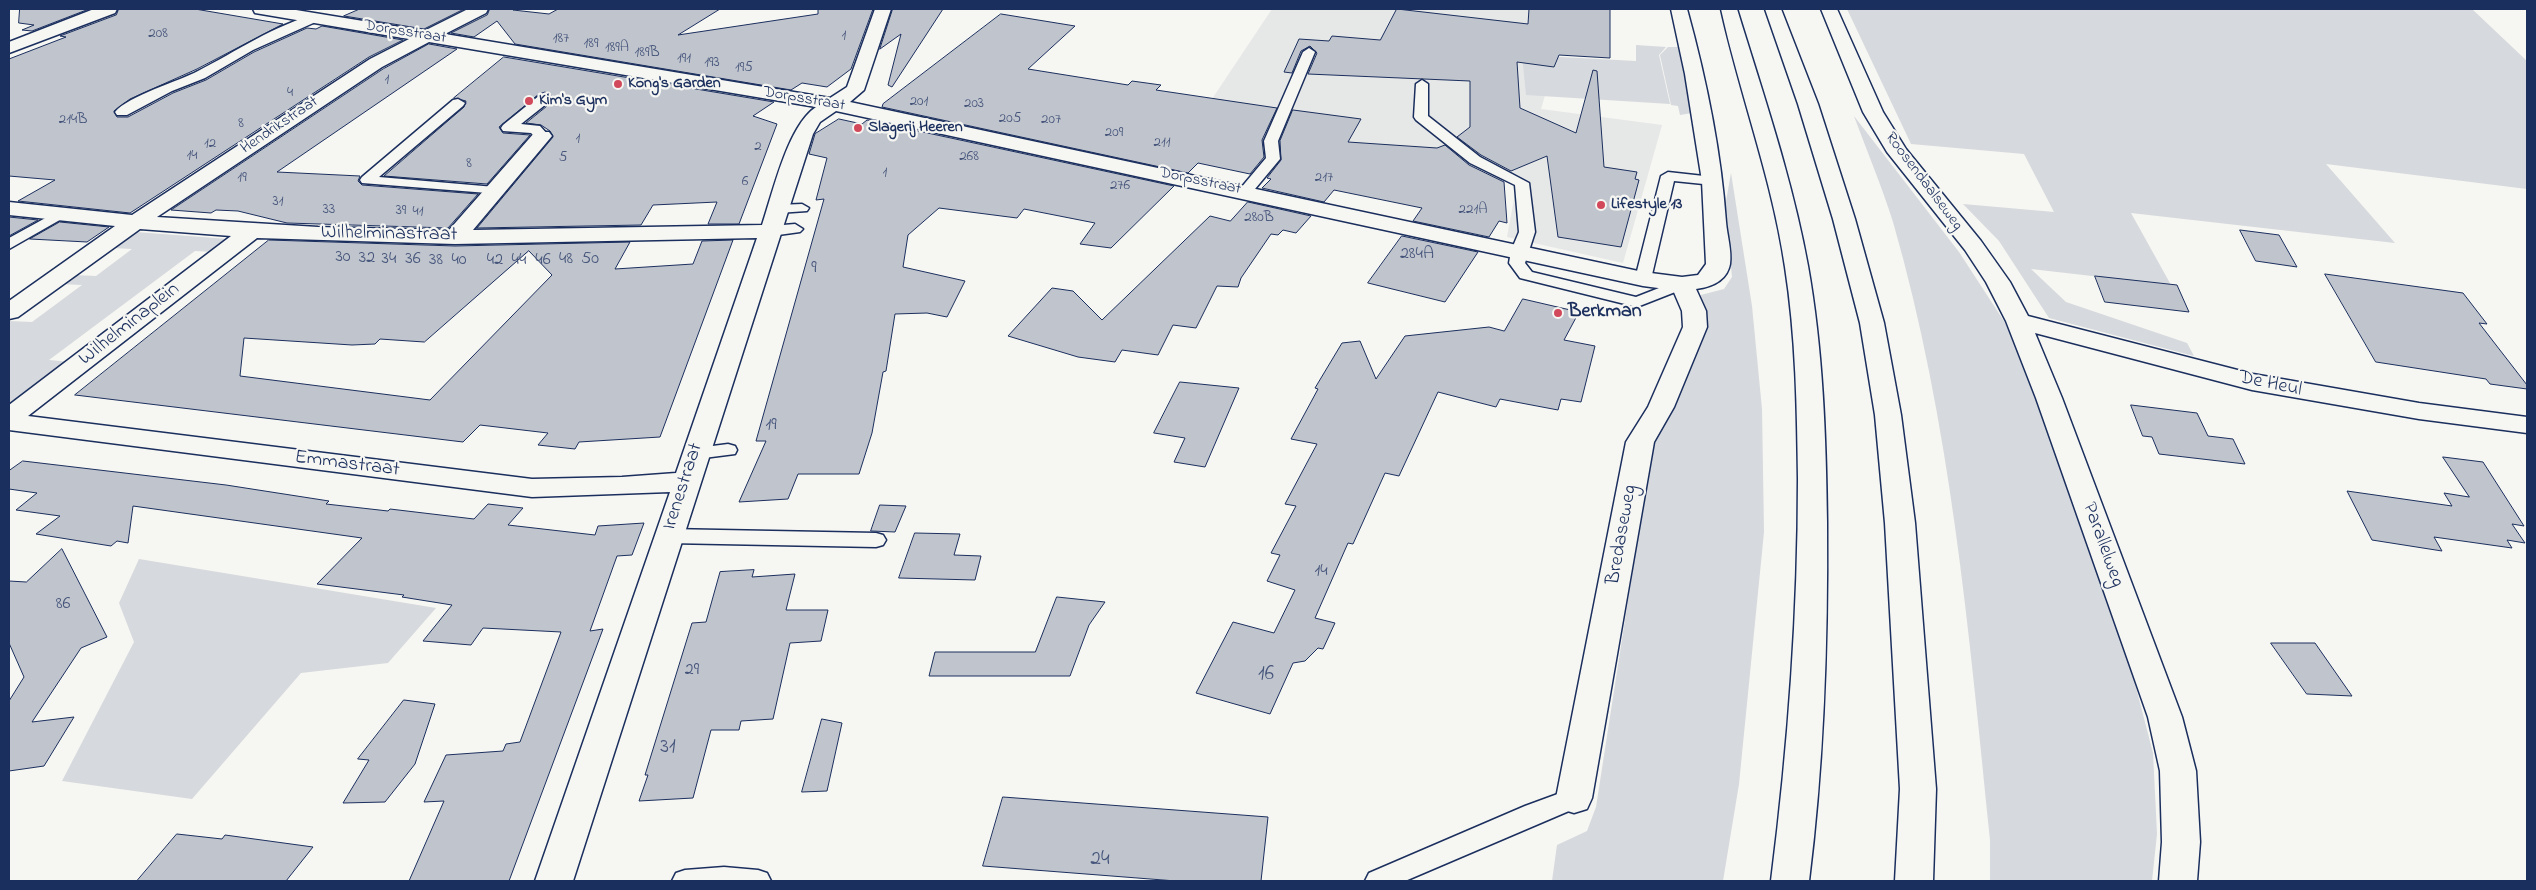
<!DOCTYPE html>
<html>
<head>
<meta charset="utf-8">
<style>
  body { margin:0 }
  #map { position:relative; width:2536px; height:890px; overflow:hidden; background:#f6f6f2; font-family:"Indie Flower",sans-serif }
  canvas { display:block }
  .frame { position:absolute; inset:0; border:10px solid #1b2f5e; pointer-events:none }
</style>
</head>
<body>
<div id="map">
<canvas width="2536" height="890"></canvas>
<div class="frame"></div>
</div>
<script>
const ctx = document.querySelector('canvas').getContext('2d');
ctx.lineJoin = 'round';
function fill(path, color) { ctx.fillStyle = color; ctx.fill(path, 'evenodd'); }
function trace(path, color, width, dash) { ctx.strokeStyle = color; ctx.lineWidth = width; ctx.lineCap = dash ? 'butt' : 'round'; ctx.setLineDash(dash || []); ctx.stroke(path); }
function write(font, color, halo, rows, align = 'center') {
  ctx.font = font + ' "Indie Flower",sans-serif'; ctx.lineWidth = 4.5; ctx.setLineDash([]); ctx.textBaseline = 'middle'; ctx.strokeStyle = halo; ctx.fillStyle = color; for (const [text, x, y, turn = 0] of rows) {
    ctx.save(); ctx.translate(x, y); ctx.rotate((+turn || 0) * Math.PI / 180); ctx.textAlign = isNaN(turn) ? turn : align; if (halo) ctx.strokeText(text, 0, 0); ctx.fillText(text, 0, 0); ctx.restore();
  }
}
fill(new Path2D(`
  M 1272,9 L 1570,9 L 1541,109 L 1662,125 L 1623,263 L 1507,237 L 1517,183 L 1186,138 Z`), '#e6e7e7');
fill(new Path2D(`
  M 1847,9 L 2472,9 L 2527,61 L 2527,189 L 2326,164 L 2395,243 L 2131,213 L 2171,285 L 2031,269 L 2066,302 L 2187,343 L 2194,356 L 2049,318 L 1999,241 L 1963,204 L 2054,212 L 2024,154 L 1911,144 Z
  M 1636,45 L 1666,47 L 1659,55 L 1670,104 L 1526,95 L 1522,55 L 1636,61 Z
  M 1668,47 L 1678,47 L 1692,113 L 1680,115 L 1678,106 L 1671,105 L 1660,55 Z
  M 1854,116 L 1959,252 L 2026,355 L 2050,441 L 2120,626 L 2153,753 L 2157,834 L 2152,881 L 1990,881 L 1990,840 C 1969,633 1951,423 1893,222 C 1882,187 1867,151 1854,116 Z
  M 1731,173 L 1752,306 L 1762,409 L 1764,532 L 1739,784 L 1723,881 L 1552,881 L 1557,845 L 1587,831 L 1596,807 L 1652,446 L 1673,411 L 1704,328 L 1701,295 L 1724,289 L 1732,277 L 1725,207 Z
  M 136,232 L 228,239 L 215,252 L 195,251 L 49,360 L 71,362 L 9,404 L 9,321 L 32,322 L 82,285 L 61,284 L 74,275 L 96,276 L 132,249 L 112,248 Z
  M 139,559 L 436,608 L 388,663 L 301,673 L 192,799 L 62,781 L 134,642 L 119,603 Z`), '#d6d9dd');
const building = new Path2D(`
  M 20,9 L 89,9 L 32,31 L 22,30 L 34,25 L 19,23 Z
  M 119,9 L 195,9 L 283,24 L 197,69 L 130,99 L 114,111 L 117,117 L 128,117 L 173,93 L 206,80 L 254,52 L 307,28 L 316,29 L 322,26 L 403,40 L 369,57 L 130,213 L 18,201 L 55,180 L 9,176 L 9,59 L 66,37 L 60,36 L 116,15 Z
  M 360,9 L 464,9 L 424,29 L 344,16 Z
  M 490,9 L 515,9 L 513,10 L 549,14 L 558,9 L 720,9 L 678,35 L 818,14 L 818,9 L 873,9 L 851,69 L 827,87 L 802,83 L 791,90 L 515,44 L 497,21 L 474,37 L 451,33 L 487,15 Z
  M 893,9 L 943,9 L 892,87 L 888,85 L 901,34 L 880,49 Z
  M 1397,9 L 1528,24 L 1529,9 L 1610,9 L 1610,58 L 1559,55 L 1554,67 L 1517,62 L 1520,108 L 1576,133 L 1593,70 L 1597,71 L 1604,167 L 1637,172 L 1635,179 L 1639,180 L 1621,247 L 1558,237 L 1547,156 L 1511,171 L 1481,155 L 1457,137 L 1470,127 L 1470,81 L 1308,74 L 1317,53 L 1310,46 L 1301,51 L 1292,73 L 1284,72 L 1299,39 L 1329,41 L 1332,36 L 1380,40 Z
  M 1001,14 L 1075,26 L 1028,69 L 1128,85 L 1132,81 L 1161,85 L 1156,90 L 1277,108 L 1262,140 L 1264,157 L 1250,174 L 1198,163 L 1188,173 L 882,107 L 883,104 Z
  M 429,44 L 457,49 L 277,172 L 360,176 L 358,181 L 362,185 L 478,194 L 448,228 L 287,223 L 238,211 L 216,210 L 211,213 L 171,210 L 383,69 Z
  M 504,57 L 774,102 L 753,116 L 777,124 L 739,224 L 708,224 L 717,202 L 653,205 L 641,225 L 477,228 L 553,137 L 550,131 L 541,125 L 526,123 L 552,102 L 553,97 L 545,92 L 539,94 L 499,127 L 503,133 L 530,135 L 487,184 L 384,176 L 464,107 L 466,101 L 454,98 Z
  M 1293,110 L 1361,119 L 1348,142 L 1437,148 L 1445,145 L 1469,165 L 1504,182 L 1507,223 L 1499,221 L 1489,237 L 1413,221 L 1422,208 L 1334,190 L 1324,202 L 1262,188 L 1271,179 L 1267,178 L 1281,160 L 1280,141 Z
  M 839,119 L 862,124 L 867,120 L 1174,186 L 1111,248 L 1080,244 L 1095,223 L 1024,209 L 1017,218 L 939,208 L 908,235 L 903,267 L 965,281 L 947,317 L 927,313 L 895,314 L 886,371 L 883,372 L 872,433 L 859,474 L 798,474 L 788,499 L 739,502 L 766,441 L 756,441 L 824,199 L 816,200 L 827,158 L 809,154 L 815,134 Z
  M 1248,202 L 1311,216 L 1296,233 L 1283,230 L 1278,235 L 1271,234 L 1241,278 L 1238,287 L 1217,286 L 1196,328 L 1173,325 L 1158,355 L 1122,350 L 1115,362 L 1078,357 L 1008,336 L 1052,288 L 1073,291 L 1102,320 L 1210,216 L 1230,221 Z
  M 9,217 L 38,220 L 9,236 Z
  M 60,222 L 109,227 L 87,242 L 30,239 Z
  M 2240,230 L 2279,235 L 2297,267 L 2256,261 Z
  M 1402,236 L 1478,252 L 1445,302 L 1368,283 Z
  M 269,240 L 455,246 L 630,242 L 615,269 L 693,264 L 702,241 L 733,240 L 660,437 L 579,442 L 575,449 L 538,445 L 548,433 L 480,425 L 463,442 L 75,395 ZM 529,251 L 552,275 L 430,400 L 240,376 L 244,338 L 352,345 L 375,344 L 380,339 L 424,342 Z
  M 2325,274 L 2463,293 L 2487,324 L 2479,323 L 2527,385 L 2527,389 L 2490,384 L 2486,379 L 2376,362 Z
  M 2095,276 L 2177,285 L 2189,312 L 2105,302 Z
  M 1523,299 L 1579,312 L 1564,340 L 1595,346 L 1581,402 L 1561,399 L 1558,410 L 1500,399 L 1496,407 L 1438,392 L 1399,476 L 1385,473 L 1353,544 L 1348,543 L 1315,618 L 1335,623 L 1323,649 L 1318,648 L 1305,661 L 1293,663 L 1270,714 L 1196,693 L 1233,622 L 1274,633 L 1295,590 L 1267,581 L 1280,555 L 1271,553 L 1296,506 L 1285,504 L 1317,444 L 1291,439 L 1318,389 L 1315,388 L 1342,343 L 1360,341 L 1376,379 L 1405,336 L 1489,327 L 1504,331 Z
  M 1180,382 L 1239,388 L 1205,467 L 1174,462 L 1185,438 L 1154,433 Z
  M 2131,405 L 2197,413 L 2208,436 L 2233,439 L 2245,464 L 2159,454 L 2152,437 L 2143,436 Z
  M 2443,457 L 2483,462 L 2524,526 L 2512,524 L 2525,543 L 2507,540 L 2512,548 L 2434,537 L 2442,551 L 2372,540 L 2347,491 L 2452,506 L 2444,493 L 2469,497 Z
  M 23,461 L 226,485 L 329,501 L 326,504 L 388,511 L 390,509 L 474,519 L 488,504 L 523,508 L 508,525 L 595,535 L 598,526 L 644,523 L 632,555 L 617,556 L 590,631 L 603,629 L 509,881 L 409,881 L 444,801 L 424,802 L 446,755 L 503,751 L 506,744 L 520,742 L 561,632 L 483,628 L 471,645 L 423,641 L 452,605 L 402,597 L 404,595 L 317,584 L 362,538 L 133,506 L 128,543 L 117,541 L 111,546 L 36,534 L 60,516 L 16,510 L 37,493 L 9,489 L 9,471 Z
  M 880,505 L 906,506 L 895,532 L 871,531 Z
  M 915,533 L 960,534 L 954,555 L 981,556 L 975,580 L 899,578 Z
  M 62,549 L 107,637 L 81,648 L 32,722 L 74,717 L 44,766 L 9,771 L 9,701 L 24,677 L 9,643 L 9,581 L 26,582 Z
  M 754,570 L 752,577 L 795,574 L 786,610 L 828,610 L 821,641 L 790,643 L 773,719 L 741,721 L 739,730 L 711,730 L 693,798 L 639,801 L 648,775 L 645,775 L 692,623 L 706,622 L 720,572 Z
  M 1057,597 L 1105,602 L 1089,625 L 1070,676 L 929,676 L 935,652 L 1035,652 Z
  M 2271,643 L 2315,643 L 2352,696 L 2307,694 Z
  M 404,700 L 435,704 L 415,764 L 385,802 L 343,803 L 369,760 L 358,759 Z
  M 822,719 L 842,723 L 827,791 L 802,792 Z
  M 1003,797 L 1268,817 L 1261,881 L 1176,881 L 983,866 Z
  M 177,834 L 222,839 L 225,835 L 313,847 L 286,881 L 137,881 Z`);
fill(building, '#c0c4cd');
trace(building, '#1b2f5e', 1);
const service = new Path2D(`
  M 316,14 L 320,16 L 320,20 L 253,50 L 205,78 L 172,91 L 127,115 L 117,115 L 115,112 C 128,96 179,81 198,71 C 235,52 275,25 316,14 Z
  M 1309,48 L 1315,52 L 1278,141 L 1280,159 L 1250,195 L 1240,195 L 1238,192 L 1240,189 L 1266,158 L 1264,141 L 1303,52 Z
  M 1422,80 L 1428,84 L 1428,116 L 1480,157 L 1529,183 L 1535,232 L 1525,263 L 1532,272 L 1636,297 L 1682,279 L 1690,284 L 1688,287 L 1637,307 L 1520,278 L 1509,263 L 1511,251 L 1519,232 L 1515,185 L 1470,163 L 1416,120 L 1414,117 L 1416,84 Z
  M 545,94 L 551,98 L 550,101 L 521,124 L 540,126 L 549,136 L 547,139 L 537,139 L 531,133 L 503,131 L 501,128 L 503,125 L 540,95 Z
  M 458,99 L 465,103 L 463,106 L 379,177 L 495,187 L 500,188 L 502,191 L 500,194 L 362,183 L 360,180 L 362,177 L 453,100 Z
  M 1668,172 L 1713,177 L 1720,181 L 1713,185 L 1674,181 L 1651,279 L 1643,284 L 1637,282 L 1635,279 L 1661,176 Z
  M 802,204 L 809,208 L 807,211 L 778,213 L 771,209 L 778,205 Z
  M 60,210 L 67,214 L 65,217 L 9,249 L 9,238 Z
  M 795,224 L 803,229 L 800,232 L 771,236 L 763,231 L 771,226 Z
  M 728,444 L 735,446 L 737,450 L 735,454 L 696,459 L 689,457 L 687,453 L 689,449 Z
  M 668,529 L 876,533 L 883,535 L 886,540 L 883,545 L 876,547 L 668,543 L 661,541 L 658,536 L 661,531 Z
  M 1574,788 L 1583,791 L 1586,798 L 1583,805 L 1405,881 L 1365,881 L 1369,873 L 1525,806 Z
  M 724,867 L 758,870 L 767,873 L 771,881 L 672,881 L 676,873 L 685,870 Z`);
const minor = new Path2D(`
  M 94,9 L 117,9 L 115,13 L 9,53 L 9,42 Z
  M 253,9 L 290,9 L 424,31 L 468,9 L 488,9 L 486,13 L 445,34 L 830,98 L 847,87 L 875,9 L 891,9 L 864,90 L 850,102 L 1643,272 L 1682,277 L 1698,275 L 1706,264 L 1702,181 L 1685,74 L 1671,9 L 1687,9 C 1706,78 1721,150 1726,222 C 1727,235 1732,251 1730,264 C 1727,281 1711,287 1696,289 L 1706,311 L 1707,327 L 1674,407 L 1654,442 L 1592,798 L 1587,809 L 1574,813 L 1561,809 L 1556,798 L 1626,442 L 1648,407 L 1683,327 L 1682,311 L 1673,290 L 1643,286 L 836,111 L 820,122 L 813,134 L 573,881 L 535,881 L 670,492 L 532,497 L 9,430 L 9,405 L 231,236 L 140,229 L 18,317 L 9,319 L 9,301 L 115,226 L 9,215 L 9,202 L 132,215 L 370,59 L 409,39 L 261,14 L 255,13 ZM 429,42 L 816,107 C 788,125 773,192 762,225 L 473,230 L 552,136 L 549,132 L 535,132 L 449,230 L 318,227 L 157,217 L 382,67 ZM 257,238 L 455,244 L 757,238 L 676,473 L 622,477 L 532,479 L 28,416 Z
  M 1821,9 L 1837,9 L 1883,112 L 1906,149 L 1981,241 L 2010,282 L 2028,316 L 2253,374 L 2419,403 L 2527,417 L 2527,433 L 2419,419 L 2252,390 L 2035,333 L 2062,398 L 2182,717 L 2196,771 L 2200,842 L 2197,881 L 2159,881 L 2162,842 L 2160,771 L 2148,717 L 2036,398 L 2006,321 L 1986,282 L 1965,250 L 1887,152 L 1863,112 Z`);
const motorway = new Path2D(`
  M 1721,9 L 1737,9 C 1763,94 1792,178 1808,266 C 1823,350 1826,437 1827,522 C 1828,642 1824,763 1809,881 L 1771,881 C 1788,748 1798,613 1798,479 C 1797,408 1796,337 1785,267 C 1772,178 1740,95 1721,9 Z
  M 1765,9 L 1781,9 L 1818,104 L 1855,219 L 1884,323 L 1901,415 L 1915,523 L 1936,789 L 1933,881 L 1895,881 L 1900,789 L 1885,523 L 1875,415 L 1860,323 L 1833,219 L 1798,104 Z`);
trace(service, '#1b2f5e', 3);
trace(minor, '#1b2f5e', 3);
trace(motorway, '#1b2f5e', 3);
fill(service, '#f6f6f2');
fill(minor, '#f6f6f2');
fill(motorway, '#f6f6f2');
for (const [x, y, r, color] of [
  [618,84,5,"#d1495b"],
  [529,101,5,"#d1495b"],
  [858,128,5,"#d1495b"],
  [1601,205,5,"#d1495b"],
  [1558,313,5,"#d1495b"]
]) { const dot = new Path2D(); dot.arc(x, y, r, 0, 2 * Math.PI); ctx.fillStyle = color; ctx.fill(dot); trace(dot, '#f6f6f2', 2); }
write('15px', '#44547a', null, [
  ["208",158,35],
  ["1",844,37],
  ["187",561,40],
  ["189",591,45],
  ["189A",617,49],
  ["189B",647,54],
  ["191",684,60],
  ["193",712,64],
  ["195",744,69],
  ["1",387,81],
  ["4",290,94],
  ["201",919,103],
  ["203",974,105],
  ["205",1010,120],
  ["214B",73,121],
  ["207",1051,121],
  ["8",241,125],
  ["209",1114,134],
  ["1",578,140],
  ["211",1162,144],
  ["12",210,145],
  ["2",758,148],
  ["14",192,157],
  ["268",969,158],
  ["5",563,159],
  ["8",469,165],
  ["1",885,174],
  ["19",242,179],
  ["217",1324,179],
  ["6",745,183],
  ["276",1120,187],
  ["31",278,203],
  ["33",329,211],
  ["221A",1473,211],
  ["39",401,212],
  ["41",418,213],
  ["280B",1259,219]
]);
write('16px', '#1b2f5e', '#f6f6f2', [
  ["Dorpsstraat",405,33,9],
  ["Dorpsstraat",804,100,10],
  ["Hendrikstraat",280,126,-34],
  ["Dorpsstraat",1200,182,12],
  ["Roosendaalseweg",1923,182,53]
]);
write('bold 16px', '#1b2f5e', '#f6f6f2', [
  ["Kong's Garden",628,84],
  ["Kim's Gym",539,101],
  ["Slagerij Heeren",868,128],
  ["Lifestyle 13",1611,205]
], 'left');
write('18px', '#44547a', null, [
  ["284A",1417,255],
  ["30",343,258],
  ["32",367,259],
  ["34",389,260],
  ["36",413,260],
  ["48",566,260],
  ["50",590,260],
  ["38",436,261],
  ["40",459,261],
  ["42",495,261],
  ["44",519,261],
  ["46",543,261],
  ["9",814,269],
  ["19",771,426],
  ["14",1321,572],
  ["86",63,605],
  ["29",692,671]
]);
write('20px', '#1b2f5e', '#f6f6f2', [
  ["Wilhelminastraat",389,235,1],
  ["Wilhelminaplein",130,325,-38],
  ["De Heul",2270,385,12],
  ["Emmastraat",347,465,7],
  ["Irenestraat",684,487,-72],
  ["Bredaseweg",1623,535,-80],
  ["Parallelweg",2102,545,70]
]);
write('bold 20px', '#1b2f5e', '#f6f6f2', [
  ["Berkman",1568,313]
], 'left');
write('21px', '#44547a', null, [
  ["16",1266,676],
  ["31",668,749],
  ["24",1100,861]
]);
</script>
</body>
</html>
